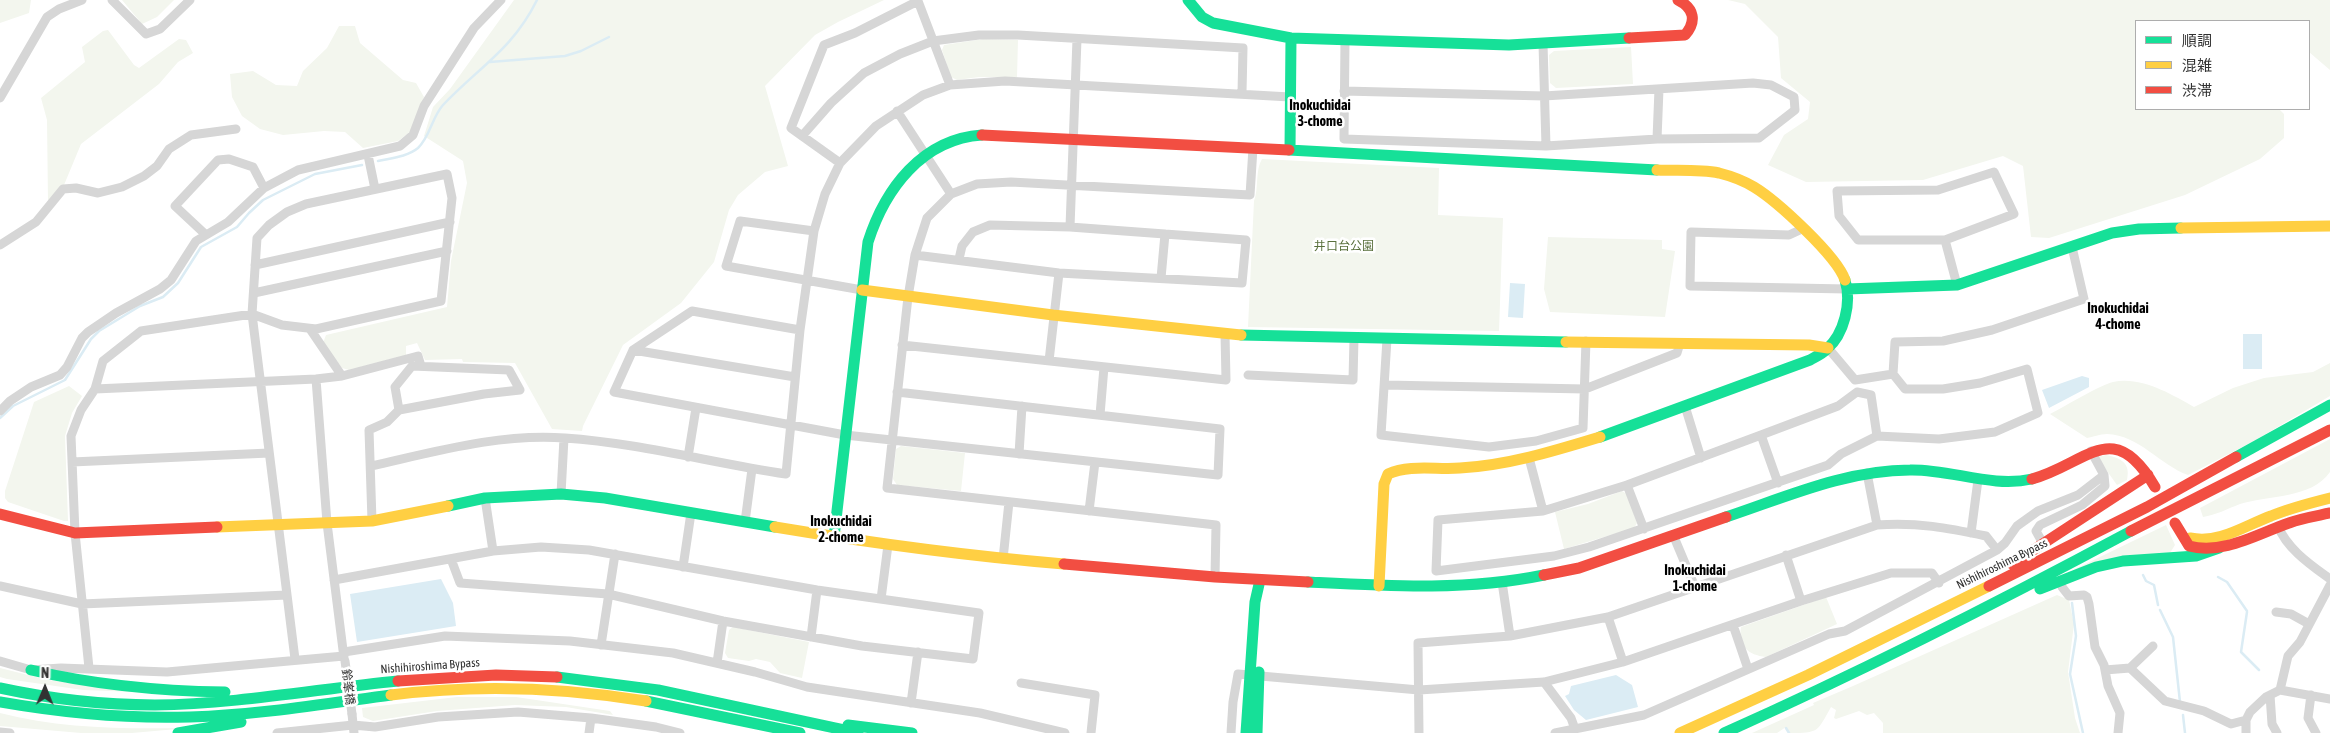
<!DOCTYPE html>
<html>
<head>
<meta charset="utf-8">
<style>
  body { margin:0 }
  #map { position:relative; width:2330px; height:733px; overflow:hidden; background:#fff; font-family:"Asap Condensed","Noto Sans JP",sans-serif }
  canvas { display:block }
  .legend { position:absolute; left:2135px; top:20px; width:175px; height:90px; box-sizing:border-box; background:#fff; border:1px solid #adadad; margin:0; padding:6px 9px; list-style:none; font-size:15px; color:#323232 }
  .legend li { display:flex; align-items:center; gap:10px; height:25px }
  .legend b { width:25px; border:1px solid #adadad }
  .north { position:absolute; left:20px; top:663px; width:50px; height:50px; -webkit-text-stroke:4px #fff; paint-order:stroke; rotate:1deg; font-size:14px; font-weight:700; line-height:20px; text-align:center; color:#323232 }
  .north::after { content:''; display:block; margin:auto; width:18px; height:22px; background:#323232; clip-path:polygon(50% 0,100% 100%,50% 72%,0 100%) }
</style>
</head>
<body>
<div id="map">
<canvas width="2330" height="733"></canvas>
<ul class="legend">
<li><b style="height:6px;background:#16e098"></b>順調</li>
<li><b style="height:6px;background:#ffcf43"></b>混雑</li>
<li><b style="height:6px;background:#f24e42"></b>渋滞</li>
</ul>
<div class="north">N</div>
</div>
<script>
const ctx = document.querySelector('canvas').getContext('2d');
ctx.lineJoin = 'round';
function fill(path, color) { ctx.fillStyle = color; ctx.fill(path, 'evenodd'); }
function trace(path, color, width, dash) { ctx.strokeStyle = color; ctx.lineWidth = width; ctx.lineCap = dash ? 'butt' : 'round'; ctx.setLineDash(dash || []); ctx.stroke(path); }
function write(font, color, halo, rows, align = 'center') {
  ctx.font = font + ' "Asap Condensed","Noto Sans JP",sans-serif'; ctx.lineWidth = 5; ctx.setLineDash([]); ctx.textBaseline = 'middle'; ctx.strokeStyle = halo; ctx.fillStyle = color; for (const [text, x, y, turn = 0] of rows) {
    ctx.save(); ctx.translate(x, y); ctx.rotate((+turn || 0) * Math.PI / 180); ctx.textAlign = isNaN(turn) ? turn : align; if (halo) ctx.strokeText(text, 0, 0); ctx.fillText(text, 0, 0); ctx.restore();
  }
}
fill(new Path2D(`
  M 0,0 L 31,0 L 29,13 L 0,23 Z
  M 122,0 L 174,0 L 157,17 L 142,24 Z
  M 514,0 L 884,0 L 838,22 L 815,35 L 765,86 L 788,166 L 765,172 L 738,195 L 729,210 L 714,262 L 681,303 L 623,345 L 583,426 L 582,431 L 552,429 L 515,363 L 463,362 L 462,359 L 425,360 L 417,343 L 406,346 L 406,355 L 349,370 L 342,368 L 323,343 L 326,335 L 447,307 L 451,261 L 467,183 L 463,161 L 424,136 L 433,107 L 450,89 Z
  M 1728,0 L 2330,0 L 2330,70 L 2309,52 L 2309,21 L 2136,21 L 2136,109 L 2279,109 L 2284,114 L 2284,138 L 2260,159 L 2185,195 L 2049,238 L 2031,237 L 2023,166 L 2003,156 L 1923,180 L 1806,182 L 1768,165 L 1784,135 L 1808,119 L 1810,102 L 1781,78 L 1778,37 L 1745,4 Z
  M 339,26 L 355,26 L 360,43 L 403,80 L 416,83 L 424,97 L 410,132 L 398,141 L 363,148 L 345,132 L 324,131 L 283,135 L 260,129 L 242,116 L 232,97 L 230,74 L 253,71 L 276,85 L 297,86 L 303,71 L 327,48 Z
  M 108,30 L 134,65 L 139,68 L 179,39 L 186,40 L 193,53 L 178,62 L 159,84 L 81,144 L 64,185 L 48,202 L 47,120 L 41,98 L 85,62 L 82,47 L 103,31 Z
  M 983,39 L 1018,40 L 1017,77 L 979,77 L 957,80 L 951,77 L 942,50 L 944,45 Z
  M 1631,47 L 1633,84 L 1556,88 L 1550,83 L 1549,55 L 1554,51 Z
  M 1262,159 L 1439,168 L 1438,215 L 1503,218 L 1499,331 L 1248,327 L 1254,201 C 1259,188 1255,170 1262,159 Z
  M 1548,237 L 1662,240 L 1662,249 L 1675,251 L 1665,317 L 1550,312 L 1544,289 Z
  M 2330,363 L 2330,396 L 2254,441 L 2188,475 C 2160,465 2139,435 2107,434 C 2100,434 2093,437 2087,438 L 2050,414 C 2064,407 2100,385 2113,382 C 2141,376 2171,394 2194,407 L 2233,388 L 2264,378 L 2313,372 Z
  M 69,386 L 82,396 L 72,413 L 65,436 L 68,521 L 64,521 L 8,502 L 5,498 L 5,491 L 34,402 Z
  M 2330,439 L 2330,472 C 2311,499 2269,495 2240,504 C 2227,509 2216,515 2203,517 L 2200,508 Z
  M 901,446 L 965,453 L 961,491 L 897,485 L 893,479 L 896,449 Z
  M 2106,455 C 2121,458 2131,463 2127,480 L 2117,485 L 2097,457 Z
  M 1622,491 L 1627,494 L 1637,523 L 1634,528 L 1564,549 L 1555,512 L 1588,504 Z
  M 2166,525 L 2175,545 L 2170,553 L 2073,570 Z
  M 2057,595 L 2069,600 L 2074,624 L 2068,672 L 2075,718 L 2080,733 L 1883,733 L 1883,723 L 1874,713 L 1867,715 L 1859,711 L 1836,719 L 1834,718 L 1836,710 L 1831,707 C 1817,732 1819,733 1790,733 L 1786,727 L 1777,733 L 1752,733 L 1814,705 L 1813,703 L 1853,686 Z
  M 1826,597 L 1837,624 L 1766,657 C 1748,655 1738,646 1741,627 Z
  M 733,627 L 809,642 L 802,678 L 780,673 L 770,662 L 756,659 L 749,661 L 728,658 L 725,653 L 729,630 Z
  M 0,668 L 48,680 L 136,692 L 83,690 L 7,679 L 0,677 Z
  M 457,697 L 516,697 L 610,711 L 613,715 L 566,707 L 515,705 L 437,711 L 373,721 L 363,717 L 362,708 Z
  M 0,713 C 61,729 126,729 188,728 L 132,733 L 81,733 L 0,726 Z`), '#f3f6ee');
fill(new Path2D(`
  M 1510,283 L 1525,284 L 1523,318 L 1508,317 Z
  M 2243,334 L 2262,334 L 2262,369 L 2243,369 Z
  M 2082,376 L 2089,378 L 2089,387 L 2049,408 L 2042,390 Z
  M 441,579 L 453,603 L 456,626 L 357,642 L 350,594 Z
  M 1616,675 L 1632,685 L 1638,707 L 1586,720 L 1574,710 L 1565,696 L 1569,694 L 1571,686 Z`), '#dbecf4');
trace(new Path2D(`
  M 490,62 L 565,56 L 581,51 L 609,37
  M 378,161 C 391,158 407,157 418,148 C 430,137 432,117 443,105 C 479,67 513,49 537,0
  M 0,418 L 13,406 L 65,380 L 91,339 L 99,331 L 140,306 L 163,297 L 178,283 L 201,247 L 237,227 L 249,213 L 263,200 L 315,174 L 362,165
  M 2143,575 L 2146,581 L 2154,585 L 2158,605
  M 2218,577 L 2227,582 L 2247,611
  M 2072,603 L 2076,636 L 2070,674 L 2083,733
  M 2160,610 L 2173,637 L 2180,702
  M 2247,612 L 2241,652 L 2259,670
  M 2183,715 L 2185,733
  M 1786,728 L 1789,733`), '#dbecf4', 2.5);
trace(new Path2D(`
  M 112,0 L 146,34 L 160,29 L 190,0
  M 1543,44 L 1546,146
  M 1344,91 L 1544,96 L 1753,83 L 1771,85 L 1794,97 L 1795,110 L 1759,138 L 1657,139 L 1546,146 L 1344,139 L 1345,40
  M 0,98 L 47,17 L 59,9 L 82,0
  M 897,111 L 951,194
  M 802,136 L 831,103 L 864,73 L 900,54 L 933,41 L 979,35 L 1018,35 L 1243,48 L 1242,93
  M 1657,139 L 1659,89
  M 368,155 L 375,189
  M 840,163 L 791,128 L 824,45 L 855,33 L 918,1 L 950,85
  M 1994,172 L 2014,214 L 1945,240 L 1858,240 L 1839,216 L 1837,191 L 1938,190 Z
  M 1070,227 L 1077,39
  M 1802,229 L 1789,235 L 1691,232 L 1690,286 L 1847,289
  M 814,231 L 740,221 L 726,266 L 862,290
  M 205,234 L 175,206 L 218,160 L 229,159 L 253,167 L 264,188
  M 1945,240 L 1957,285
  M 0,245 L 36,222 L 63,189 L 76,188 L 98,193 L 122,187 L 144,176 L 157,166 L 169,149 L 191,135 L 236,129
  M 915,255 L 1059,273 L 1242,283 L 1246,240 L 1070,227 L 990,225 L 973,232 L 962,246 L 959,259
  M 255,265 L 450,222
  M 1161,278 L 1165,234
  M 254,293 L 447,251
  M 310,329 L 342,376
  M 800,330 L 692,311 L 633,350 L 614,392 L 845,435 L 1218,475 L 1220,429 L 897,392
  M 1387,339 L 1381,435 L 1489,447 L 1536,441 L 1583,428 L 1586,341
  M 902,345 L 1226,380 L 1225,334
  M 1828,348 L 1855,380 L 1893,374
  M 633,350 L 795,377
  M 1049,361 L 1059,273
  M 1248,375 L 1353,380 L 1354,338
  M 316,379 L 327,523 L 344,658
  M 1385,385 L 1585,389 L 1677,353 L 1680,343
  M 95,389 L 316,379 L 342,376 L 418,356 L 421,366
  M 1685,406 L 1701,458
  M 0,411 L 10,401 L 31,387 L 60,375 L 67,367 L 82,338 L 88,332 L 116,313 L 160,289 L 171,280 L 196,241 L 228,222 L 264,188 L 298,170 L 400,146 L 413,135 L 424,106 L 474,28 L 501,0
  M 1100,415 L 1104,367
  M 1761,435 L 1778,483
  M 1877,436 L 1871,395 L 1857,392 L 1838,406 L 1761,435 L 1627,485 L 1543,511 L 1438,520 L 1436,571 L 1554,556 L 1589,547 L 1828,465 L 1841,454 L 1877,436 L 1939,439 L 1995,432 L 2038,413 L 2027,369 L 1980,383 L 1943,389 L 1905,389 L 1893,374 L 1895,342 L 1943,341 L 1992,330 L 2084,299 L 2072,247
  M 1019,454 L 1022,406
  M 688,457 L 696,408
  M 1529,458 L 1543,511
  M 72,462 L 269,453
  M 371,466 C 434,452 500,433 565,438 C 639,443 712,463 786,474 L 800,330 L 814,231 L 825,194 L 840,163 L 876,126 L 923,95 L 950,85 L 1005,81 L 1290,97
  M 1867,473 L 1877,525
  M 1627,485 L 1644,529
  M 561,494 L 564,438
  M 485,498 L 493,551
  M 1089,511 L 1095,462
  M 372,521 L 369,430 L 387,422 L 399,410 L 395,387 L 412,366 L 509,370 L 520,390 L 484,394 L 399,410
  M 745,522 L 752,469
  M 2278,526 C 2287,549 2311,565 2330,579
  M 1971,533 L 1978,480
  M 1674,537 L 1695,587
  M 2041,540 L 2036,531 L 2040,525 L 2082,505 L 2105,486 L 2104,475 L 2091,451
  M 1786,555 L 1801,601
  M 1003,559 L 1009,502
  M 683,567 L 691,513
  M 1215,577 L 1216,525 L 887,488 L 908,297 L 915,255 L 927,218 L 951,194 L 977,184 L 1011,182 L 1250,195 L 1253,148
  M 334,580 L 493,551 L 541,547 L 589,550 L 817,590 L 979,613 L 973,659 L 862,646 L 723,621 L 608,594 L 460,583 L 451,559
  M 1502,582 L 1510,636
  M 0,586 L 82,604 L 287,595
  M 2062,587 L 2069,596 L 2084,595 L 2087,597 L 2089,604 L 2095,647 L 2104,665 L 2108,686 L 2120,713 L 2118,733
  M 881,599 L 888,545
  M 2276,612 L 2291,614 L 2309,624
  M 1608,617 L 1623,662
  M 1733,625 L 1748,669
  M 811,637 L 817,590
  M 601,645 L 615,554
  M 344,652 L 445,636 L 570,641 L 673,653 L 755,672 L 807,687 L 980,713 L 1065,733
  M 0,661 L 31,670 L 61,668 L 167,672 L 344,656
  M 717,663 L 723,621
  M 89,668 L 75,533 L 71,436 L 81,410 L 95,389 L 103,361 L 141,331 L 252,314 L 282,325 L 316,329 L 441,301 L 452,198 L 447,174 L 306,204 L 287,212 L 269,225 L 257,238 L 252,314 L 295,659
  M 2130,668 L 2153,646
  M 2105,670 L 2130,668 L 2165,701 L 2204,711 L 2231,724 L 2246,720
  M 1544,682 L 1571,718 L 1575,729
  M 1021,683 L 1095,695 L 1091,733
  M 2280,690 L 2288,656 L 2300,642 L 2330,585
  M 2270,695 L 2272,724 L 2277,733
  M 2311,695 L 2308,718 L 2316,733
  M 911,703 L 918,652
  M 352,714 L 354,733
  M 0,732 L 10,733
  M 277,733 L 353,725 L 375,727 L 438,717 L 518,712 L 591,718 L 656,727 L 680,733
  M 589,733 L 591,718
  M 1231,733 L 1233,702 L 1238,674 L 1419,690 L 1544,682 L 1623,662 L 1801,601 L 1891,573 L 1932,573 L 1939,583
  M 1419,733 L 1418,643 L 1510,636 L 1608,617 L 1877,525 C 1917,522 1948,528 1986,536 L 1997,550
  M 1555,733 L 1644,715 L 1829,634 L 1845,631 L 1997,550 L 2005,543 L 2017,526 L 2038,511 L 2078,495 L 2104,475
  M 2246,733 L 2246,720 L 2250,712 L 2266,697 L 2280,690 L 2330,699`), '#d6d6d6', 9);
trace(new Path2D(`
  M 1188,0 L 1202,17 L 1213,23 L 1291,38 L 1509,45 L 1629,38
  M 1289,150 L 1657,170
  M 1290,150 L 1291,38
  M 1847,289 L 1957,285 L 2112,233 L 2139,229 L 2181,228
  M 1241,335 L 1566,342
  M 1600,437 L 1810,360 C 1815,357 1822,354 1827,349 C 1844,334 1852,303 1845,280
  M 2236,457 L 2330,405
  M 448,506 L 485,498 L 561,494 L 605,498 L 775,527
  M 1726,517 C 1786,497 1846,470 1910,470 C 1951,469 1991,488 2032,479
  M 834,537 L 868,242 C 885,189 922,139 982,135
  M 1308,582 C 1387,586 1466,591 1544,575
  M 2040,589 L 2096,567 L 2123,561 L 2196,556 L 2219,548
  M 31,670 C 95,685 159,691 225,692
  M 557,677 L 658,690 L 858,733
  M 0,688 C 51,699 103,705 155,705 C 237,704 317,689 398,681
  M 646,701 L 800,733
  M 0,702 C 63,713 126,719 190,717 C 257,715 324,704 391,695
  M 848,725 L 912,733
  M 178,733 L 241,722
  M 1246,733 L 1255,602 L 1260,580
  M 1257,733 L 1259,672
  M 1724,733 C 1863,671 1997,603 2131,531`), '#16e098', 11);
trace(new Path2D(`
  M 1657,170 C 1677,171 1699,169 1719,173 C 1731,176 1744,181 1754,187 C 1777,201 1837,256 1845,280
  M 2181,228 L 2330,226
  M 862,290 L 1053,315 L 1241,335
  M 1566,342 L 1809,345 L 1828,348
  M 217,527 L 372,521 L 448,506
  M 775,527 C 871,543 968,556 1064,564
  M 2190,538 C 2220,544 2244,526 2271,516 C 2290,508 2310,503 2330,498
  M 1379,586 L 1384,484 L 1388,474 C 1410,464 1437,470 1460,468 C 1509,465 1554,451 1600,437
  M 391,695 C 477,684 560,687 646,701
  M 1680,733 L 1808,675 L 1989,586`), '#ffcf43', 11);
trace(new Path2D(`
  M 1629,38 L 1685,35 C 1697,21 1694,8 1678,0
  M 982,135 L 1289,150
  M 2032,479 C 2087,464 2113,415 2155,487
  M 0,514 L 75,533 L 217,527
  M 2175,523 L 2189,546 C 2223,555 2257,534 2289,523 C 2302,518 2316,516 2330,513
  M 2131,531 L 2330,430
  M 1064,564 L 1215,577 L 1308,582
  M 2012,564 L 2148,475
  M 1544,575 L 1579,568 L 1726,517
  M 1989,586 L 2147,507 L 2236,457
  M 398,681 L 496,675 L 557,677`), '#f24e42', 11);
trace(new Path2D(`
  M 345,661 L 352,714`), '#d6d6d6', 9);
write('12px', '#59703c', '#fff', [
  ["井口台公園",1344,246]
]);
write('12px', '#323232', '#fff', [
  ["Nishihiroshima Bypass",2002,564,-26],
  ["Nishihiroshima Bypass",430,666,-4],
  ["鈴峯橋",348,687,83]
]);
write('bold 14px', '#000', '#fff', [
  ["Inokuchidai",1320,106],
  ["3-chome",1320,122],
  ["Inokuchidai",2118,309],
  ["4-chome",2118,325],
  ["Inokuchidai",841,522],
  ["2-chome",841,538],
  ["Inokuchidai",1695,571],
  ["1-chome",1695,587]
]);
</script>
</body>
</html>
